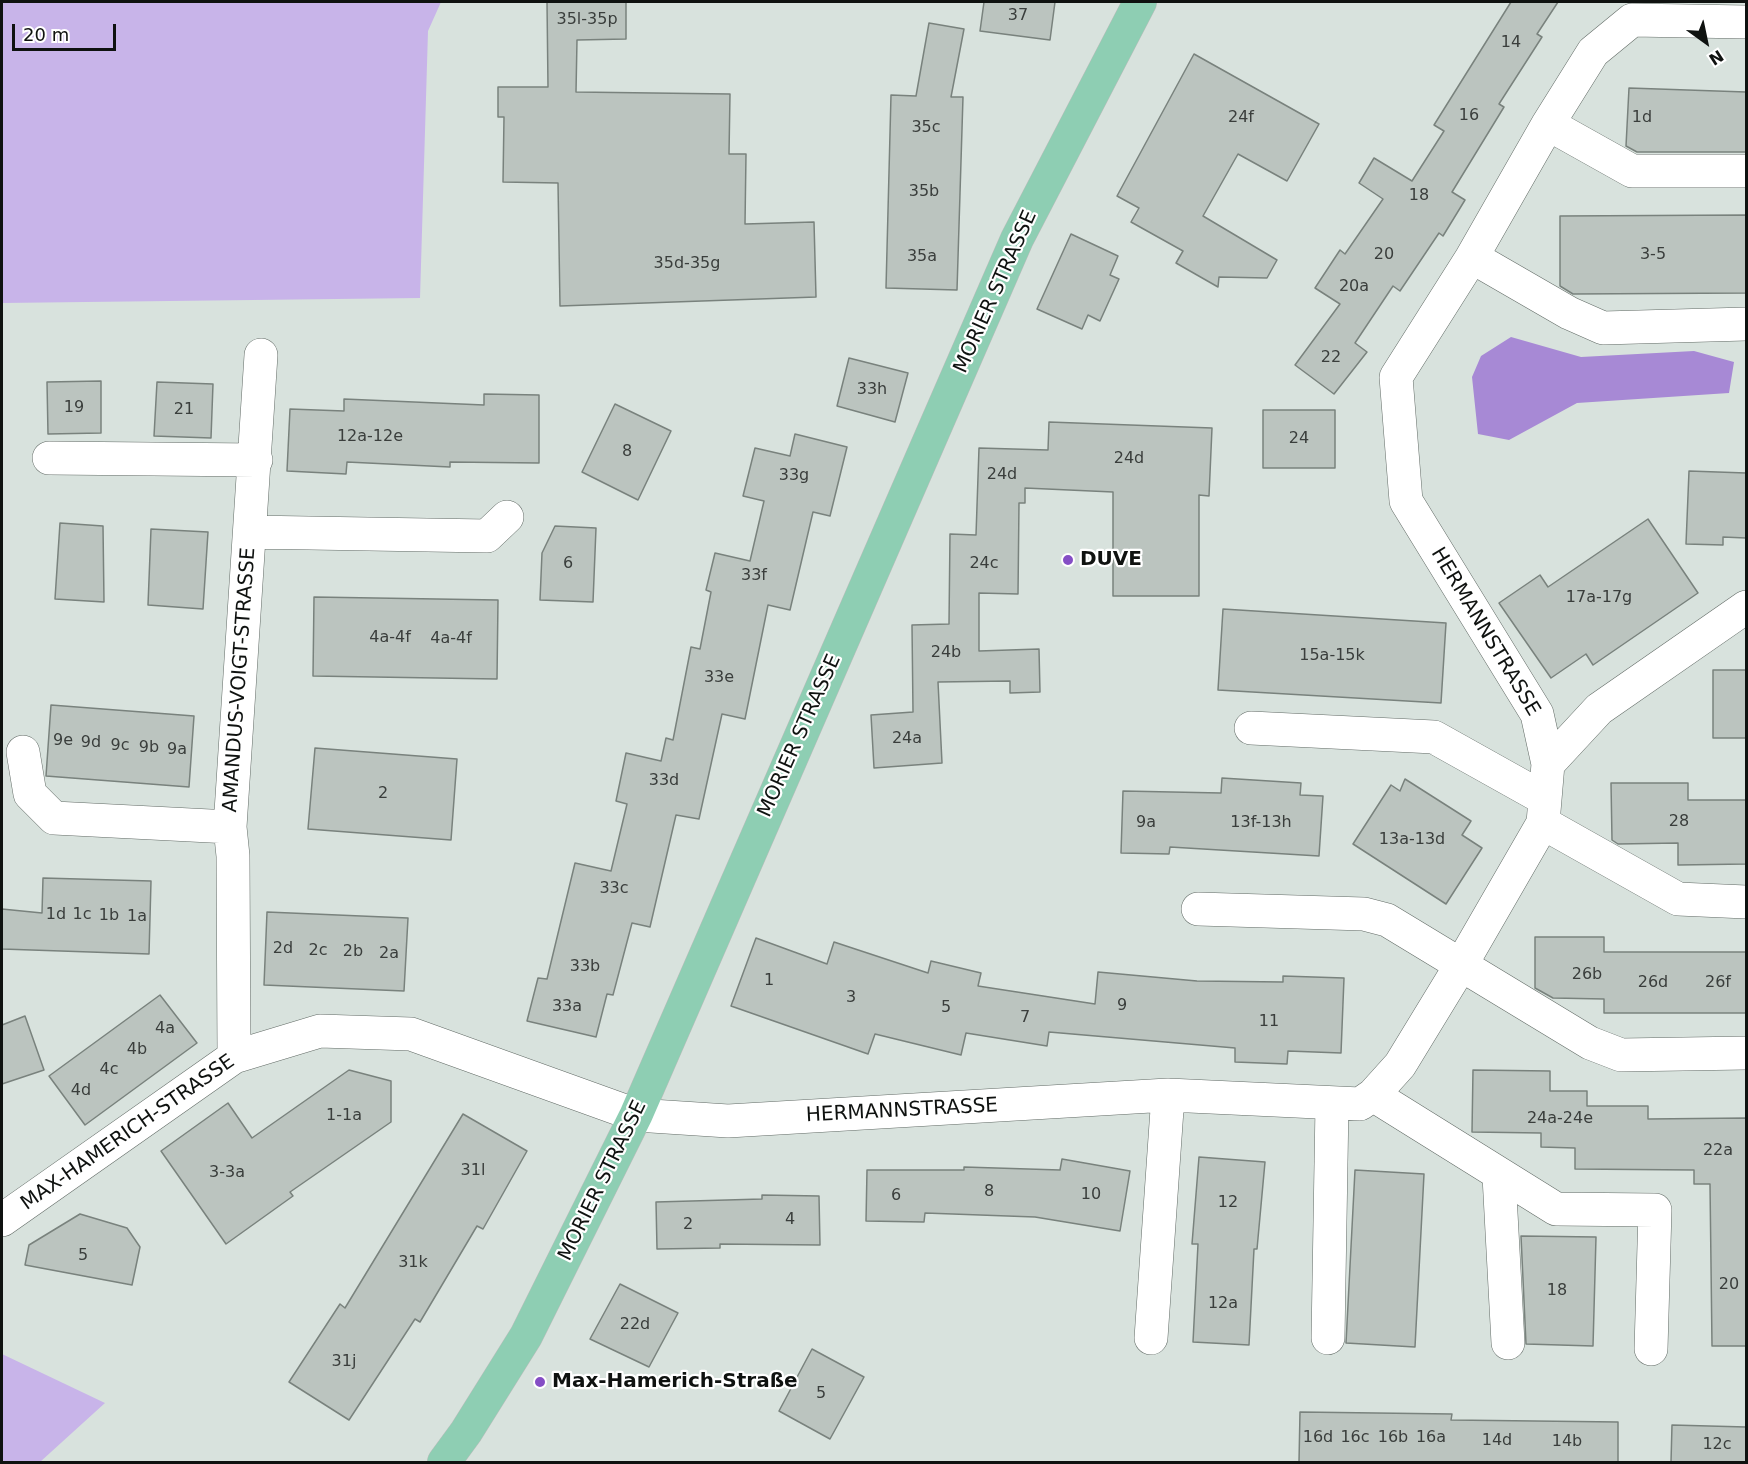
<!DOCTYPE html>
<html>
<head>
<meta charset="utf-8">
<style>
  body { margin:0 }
  #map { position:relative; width:1748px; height:1464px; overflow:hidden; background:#d8e2dd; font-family:"DejaVu Sans",sans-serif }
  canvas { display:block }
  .frame { position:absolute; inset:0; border:3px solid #0f1210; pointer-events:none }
  .north { position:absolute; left:1676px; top:12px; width:60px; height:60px; -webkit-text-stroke:4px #fff; paint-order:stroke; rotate:147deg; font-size:16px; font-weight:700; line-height:24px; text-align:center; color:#0f1210 }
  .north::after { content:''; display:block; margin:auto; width:21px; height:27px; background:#0f1210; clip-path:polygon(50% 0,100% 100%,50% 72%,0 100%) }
  .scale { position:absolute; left:12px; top:24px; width:104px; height:27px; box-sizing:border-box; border:3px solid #0f1210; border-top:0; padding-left:8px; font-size:18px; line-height:21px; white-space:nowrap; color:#0f1210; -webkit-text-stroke:4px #fff; paint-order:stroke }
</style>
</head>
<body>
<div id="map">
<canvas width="1748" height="1464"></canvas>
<div class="frame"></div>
<div class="north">N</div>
<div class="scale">20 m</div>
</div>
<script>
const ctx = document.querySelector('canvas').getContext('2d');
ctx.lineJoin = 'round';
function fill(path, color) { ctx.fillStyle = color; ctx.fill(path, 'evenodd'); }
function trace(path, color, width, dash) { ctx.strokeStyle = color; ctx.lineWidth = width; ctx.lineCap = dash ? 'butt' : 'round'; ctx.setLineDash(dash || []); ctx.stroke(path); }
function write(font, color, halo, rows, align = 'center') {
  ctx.font = font + ' "DejaVu Sans",sans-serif'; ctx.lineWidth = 4.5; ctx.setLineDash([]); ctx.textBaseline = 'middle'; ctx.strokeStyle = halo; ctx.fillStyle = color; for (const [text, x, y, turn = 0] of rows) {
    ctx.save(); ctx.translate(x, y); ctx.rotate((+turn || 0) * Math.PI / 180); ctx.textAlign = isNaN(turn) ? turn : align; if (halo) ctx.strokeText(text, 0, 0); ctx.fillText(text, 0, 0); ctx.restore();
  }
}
fill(new Path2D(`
  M 2,2 L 441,2 L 428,31 L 420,298 L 2,303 Z
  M 2,1354 L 105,1403 L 40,1462 L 2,1462 Z`), '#c8b4e9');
fill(new Path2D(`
  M 1511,337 L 1581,357 L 1694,351 L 1734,362 L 1729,393 L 1577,403 L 1509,440 L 1478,434 L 1472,377 L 1481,356 Z`), '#a789d5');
const building = new Path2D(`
  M 547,2 L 626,2 L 626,39 L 577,40 L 576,92 L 730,94 L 729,154 L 746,154 L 745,224 L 814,222 L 816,297 L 560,306 L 558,183 L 503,182 L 504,117 L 498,117 L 498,87 L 548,87 Z
  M 984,2 L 1055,2 L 1050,40 L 980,31 Z
  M 1511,2 L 1558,2 L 1537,34 L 1542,37 L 1499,104 L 1504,107 L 1452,192 L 1465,200 L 1443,236 L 1439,233 L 1400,291 L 1393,286 L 1355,343 L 1367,352 L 1334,394 L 1295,365 L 1340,304 L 1315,288 L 1340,250 L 1345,254 L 1383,199 L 1359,183 L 1374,158 L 1412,181 L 1444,131 L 1434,125 Z
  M 929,23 L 964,29 L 951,97 L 963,97 L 957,290 L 886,288 L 891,95 L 916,96 Z
  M 1194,54 L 1319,124 L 1287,181 L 1238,154 L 1203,216 L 1277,260 L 1267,278 L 1219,277 L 1218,287 L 1176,263 L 1183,251 L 1131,222 L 1139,208 L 1117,196 Z
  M 1629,88 L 1746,92 L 1746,152 L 1637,152 L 1626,146 Z
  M 1746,215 L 1746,293 L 1573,294 L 1560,286 L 1560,216 Z
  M 1071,234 L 1118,256 L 1110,275 L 1119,279 L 1100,321 L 1088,315 L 1082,329 L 1037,309 Z
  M 849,358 L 908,373 L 895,422 L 837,406 Z
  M 101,381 L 101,433 L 48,434 L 47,382 Z
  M 157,382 L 213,384 L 211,438 L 154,436 Z
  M 484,394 L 539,395 L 539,463 L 450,462 L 450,467 L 347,462 L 346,474 L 287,471 L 290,409 L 344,411 L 344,399 L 484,405 Z
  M 615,404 L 671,431 L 638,500 L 582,472 Z
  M 1263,410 L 1335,410 L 1335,468 L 1263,468 Z
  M 1049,422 L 1212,428 L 1209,496 L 1199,495 L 1199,596 L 1113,596 L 1113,492 L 1025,488 L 1025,503 L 1019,503 L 1018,594 L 979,593 L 979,651 L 1039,649 L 1040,692 L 1010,693 L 1010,681 L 938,682 L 942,763 L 874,768 L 871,715 L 913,712 L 912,625 L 949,624 L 950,534 L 976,535 L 979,448 L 1048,450 Z
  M 795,434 L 847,447 L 830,516 L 813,512 L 790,610 L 768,605 L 745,719 L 722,714 L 699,819 L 676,815 L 650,927 L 632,923 L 613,995 L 607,994 L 596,1037 L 527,1021 L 538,978 L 547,979 L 575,863 L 611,871 L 627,804 L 616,801 L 626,753 L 661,761 L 666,738 L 673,740 L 691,647 L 700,649 L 711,592 L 706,590 L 715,553 L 750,561 L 764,501 L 743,496 L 755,448 L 790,456 Z
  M 1689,471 L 1746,473 L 1746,538 L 1723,537 L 1723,545 L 1686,544 Z
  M 1648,519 L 1698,593 L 1593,665 L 1586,654 L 1551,678 L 1499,603 L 1540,575 L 1548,587 Z
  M 60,523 L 103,526 L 104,602 L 55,599 Z
  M 555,526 L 596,528 L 593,602 L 540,600 L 542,553 Z
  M 151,529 L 208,532 L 203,609 L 148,605 Z
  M 314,597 L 498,600 L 497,679 L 313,676 Z
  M 1223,609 L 1446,623 L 1441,703 L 1218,690 Z
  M 1713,670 L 1746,670 L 1746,738 L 1713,738 Z
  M 51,705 L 194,716 L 189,787 L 46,776 Z
  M 315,748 L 457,759 L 451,840 L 308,829 Z
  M 1222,778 L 1301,783 L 1300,795 L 1323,796 L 1319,856 L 1170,847 L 1169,854 L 1121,853 L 1123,791 L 1221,793 Z
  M 1405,779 L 1471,821 L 1462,835 L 1482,848 L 1446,904 L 1353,844 L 1391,785 L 1400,791 Z
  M 1611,783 L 1688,783 L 1688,800 L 1746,800 L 1746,864 L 1678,865 L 1678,843 L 1618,844 L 1612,840 Z
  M 43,878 L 151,881 L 149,954 L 2,949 L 2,909 L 42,913 Z
  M 267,912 L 408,918 L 404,991 L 264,985 Z
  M 1535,937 L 1604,937 L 1604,952 L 1746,952 L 1746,1013 L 1604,1013 L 1604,999 L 1553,998 L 1535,988 Z
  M 756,938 L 827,964 L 834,942 L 928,973 L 931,961 L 981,973 L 978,986 L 1095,1004 L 1098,972 L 1197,981 L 1283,982 L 1283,976 L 1344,978 L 1341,1053 L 1288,1051 L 1287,1064 L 1235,1062 L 1235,1048 L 1049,1032 L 1047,1046 L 966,1033 L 961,1055 L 875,1034 L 868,1054 L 731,1006 Z
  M 160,995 L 197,1043 L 85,1125 L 49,1076 Z
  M 25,1016 L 44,1070 L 2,1084 L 2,1025 Z
  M 349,1070 L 391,1081 L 391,1122 L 290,1192 L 293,1196 L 226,1244 L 161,1151 L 228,1103 L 252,1138 Z
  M 1473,1070 L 1550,1071 L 1550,1091 L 1587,1091 L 1587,1106 L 1648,1106 L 1648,1119 L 1746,1118 L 1746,1346 L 1712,1346 L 1710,1184 L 1694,1184 L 1694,1170 L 1575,1169 L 1575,1148 L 1541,1147 L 1541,1133 L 1472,1132 Z
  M 463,1114 L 527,1151 L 483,1229 L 477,1226 L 420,1322 L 415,1319 L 349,1420 L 289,1382 L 340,1304 L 345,1308 Z
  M 1199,1157 L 1265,1162 L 1257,1249 L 1254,1249 L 1249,1345 L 1193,1342 L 1198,1244 L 1192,1244 Z
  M 1062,1159 L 1130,1171 L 1120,1231 L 1035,1217 L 925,1213 L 924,1222 L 866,1221 L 867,1170 L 964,1170 L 964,1167 L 1060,1170 Z
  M 1355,1170 L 1424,1174 L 1415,1347 L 1346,1343 Z
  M 762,1195 L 819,1196 L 820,1245 L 720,1244 L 720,1248 L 657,1249 L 656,1202 L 762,1199 Z
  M 80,1214 L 127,1228 L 140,1247 L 132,1285 L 25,1265 L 29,1245 Z
  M 1521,1236 L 1596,1237 L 1593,1346 L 1526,1344 Z
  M 620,1284 L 678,1313 L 649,1367 L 590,1339 Z
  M 812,1349 L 864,1377 L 830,1439 L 779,1411 Z
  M 1300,1412 L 1452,1414 L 1451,1420 L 1618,1422 L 1618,1462 L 1299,1462 Z
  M 1672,1425 L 1746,1427 L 1746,1462 L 1671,1462 Z`);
fill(building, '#bbc4bf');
trace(building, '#79827d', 1.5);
const minor = new Path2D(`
  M 1548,124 L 1632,171 L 1746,171
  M 1472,257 L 1569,313 L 1603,328 L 1746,324
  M 49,458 L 256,460
  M 250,532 L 487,536 L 507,517
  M 1251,728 L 1434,737 L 1545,799
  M 23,752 L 30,794 L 54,818 L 230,827
  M 1548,764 L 1599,709 L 1746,607
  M 1543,823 L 1678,899 L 1746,902
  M 1198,909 L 1364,914 L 1387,920 L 1590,1043 L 1621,1055 L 1746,1053
  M 234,1057 L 233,856 L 230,827 L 261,355
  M 1373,1095 L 1556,1209 L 1655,1210 L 1651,1349
  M 1499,1176 L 1508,1343
  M 2,1220 L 234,1057 L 320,1031 L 411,1034 L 636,1115 L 728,1121 L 1168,1095 L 1360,1104 L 1373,1095 L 1400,1065 L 1461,965 L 1543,823 L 1548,764 L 1537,714 L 1406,501 L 1396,377 L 1472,257 L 1548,124 L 1593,52 L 1632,20 L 1746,22
  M 1151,1338 L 1168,1095
  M 1328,1338 L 1332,1105`);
const major = new Path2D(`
  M 444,1462 L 466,1432 L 526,1336 L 636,1115 L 1017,239 L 1140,2`);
trace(minor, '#626b66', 34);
trace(major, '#bcbdbc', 34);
trace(minor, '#fff', 33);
trace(major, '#8eceb3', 33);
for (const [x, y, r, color] of [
  [1068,560,6,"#854ec5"],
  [540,1382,6,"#854ec5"]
]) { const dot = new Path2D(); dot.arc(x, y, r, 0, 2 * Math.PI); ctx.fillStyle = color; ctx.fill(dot); trace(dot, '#fff', 2); }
write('16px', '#3a3e3c', null, [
  ["37",1018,16],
  ["35l-35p",587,20],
  ["14",1511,43],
  ["16",1469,116],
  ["24f",1241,118],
  ["1d",1642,118],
  ["35c",926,128],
  ["35b",924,192],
  ["18",1419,196],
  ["20",1384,255],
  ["3-5",1653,255],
  ["35a",922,257],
  ["35d-35g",687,264],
  ["20a",1354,287],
  ["22",1331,358],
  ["33h",872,390],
  ["19",74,408],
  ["21",184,410],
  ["12a-12e",370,437],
  ["24",1299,439],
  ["8",627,452],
  ["24d",1129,459],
  ["24d",1002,475],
  ["33g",794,476],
  ["6",568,564],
  ["24c",984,564],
  ["33f",754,576],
  ["17a-17g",1599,598],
  ["4a-4f",390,638],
  ["4a-4f",451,639],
  ["24b",946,653],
  ["15a-15k",1332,656],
  ["33e",719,678],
  ["24a",907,739],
  ["9e",63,741],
  ["9d",91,743],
  ["9c",120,746],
  ["9b",149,748],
  ["9a",177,750],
  ["33d",664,781],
  ["2",383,794],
  ["28",1679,822],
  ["9a",1146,823],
  ["13f-13h",1261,823],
  ["13a-13d",1412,840],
  ["33c",614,889],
  ["1d",56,915],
  ["1c",82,915],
  ["1b",109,916],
  ["1a",137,917],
  ["2d",283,949],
  ["2c",318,951],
  ["2b",353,952],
  ["2a",389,954],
  ["33b",585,967],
  ["26b",1587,975],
  ["1",769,981],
  ["26d",1653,983],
  ["26f",1718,983],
  ["3",851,998],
  ["9",1122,1006],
  ["33a",567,1007],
  ["5",946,1008],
  ["7",1025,1018],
  ["11",1269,1022],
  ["4a",165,1029],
  ["4b",137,1050],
  ["4c",109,1070],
  ["4d",81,1091],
  ["1-1a",344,1116],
  ["24a-24e",1560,1119],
  ["22a",1718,1151],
  ["31l",473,1171],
  ["3-3a",227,1173],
  ["8",989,1192],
  ["10",1091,1195],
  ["6",896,1196],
  ["12",1228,1203],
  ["4",790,1220],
  ["2",688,1225],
  ["5",83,1256],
  ["31k",413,1263],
  ["20",1729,1285],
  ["18",1557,1291],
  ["12a",1223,1304],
  ["22d",635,1325],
  ["31j",344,1362],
  ["5",821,1394],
  ["16d",1318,1438],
  ["16c",1355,1438],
  ["16b",1393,1438],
  ["16a",1431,1438],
  ["14d",1497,1441],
  ["14b",1567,1442],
  ["12c",1717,1445]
]);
write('20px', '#0f1210', '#fff', [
  ["MORIER STRASSE",996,292,-66],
  ["HERMANNSTRASSE",1485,632,59],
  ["AMANDUS-VOIGT-STRASSE",240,680,-86],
  ["MORIER STRASSE",800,736,-66],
  ["HERMANNSTRASSE",902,1111,-3],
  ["MAX-HAMERICH-STRASSE",128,1133,-35],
  ["MORIER STRASSE",603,1181,-64]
]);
write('bold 20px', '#0f1210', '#fff', [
  ["DUVE",1080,560],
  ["Max-Hamerich-Straße",552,1382]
], 'left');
</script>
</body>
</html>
